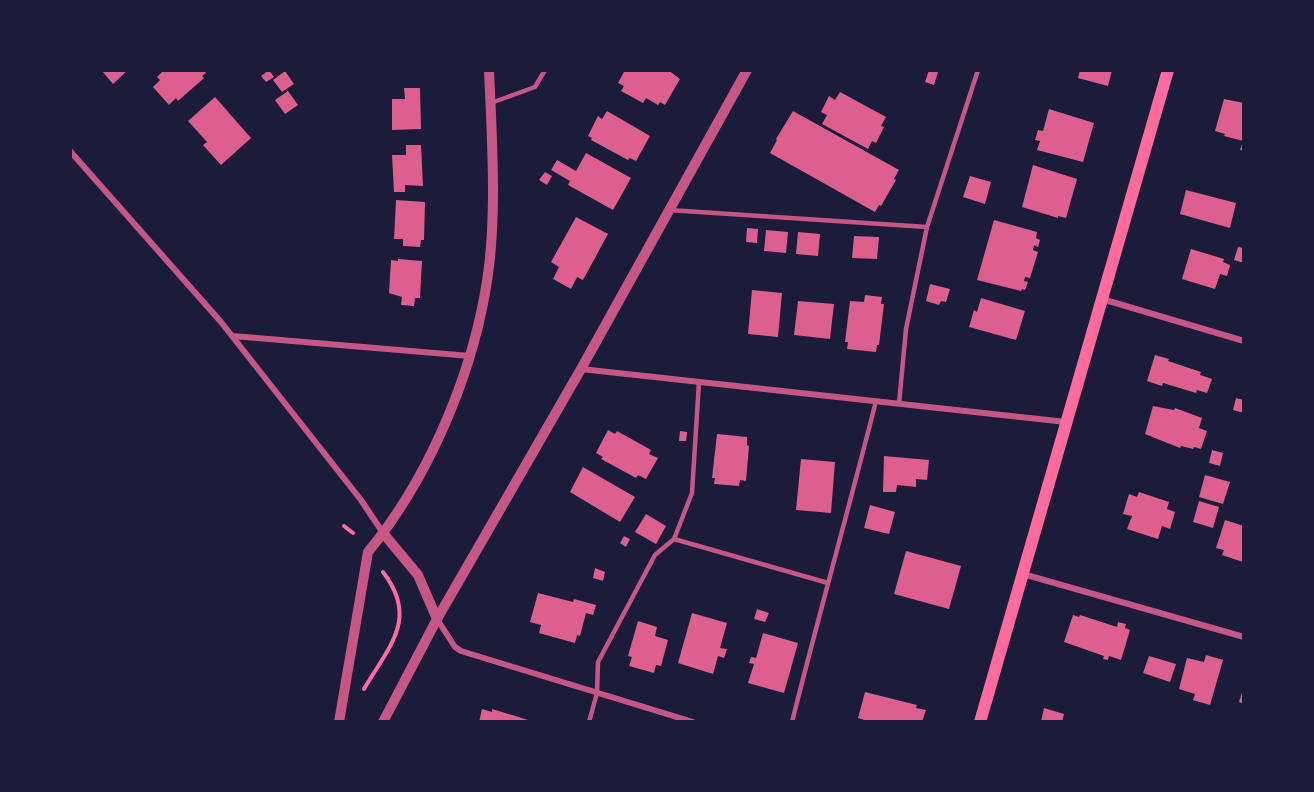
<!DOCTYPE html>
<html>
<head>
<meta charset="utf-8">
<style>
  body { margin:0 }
  #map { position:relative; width:1314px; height:792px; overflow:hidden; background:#1b1b3a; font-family:"Source Sans 3",sans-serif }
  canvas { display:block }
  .frame { position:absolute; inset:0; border:72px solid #1b1b3a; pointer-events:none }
</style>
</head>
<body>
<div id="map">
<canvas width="1314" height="792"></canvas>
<div class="frame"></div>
</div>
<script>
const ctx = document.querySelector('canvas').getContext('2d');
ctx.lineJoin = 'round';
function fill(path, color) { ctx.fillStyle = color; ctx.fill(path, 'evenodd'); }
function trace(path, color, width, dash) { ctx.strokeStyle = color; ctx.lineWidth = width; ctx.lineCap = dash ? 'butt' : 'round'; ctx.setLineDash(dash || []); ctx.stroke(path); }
fill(new Path2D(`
  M 101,70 L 128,70 L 113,84 Z
  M 164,70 L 204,70 L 206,73 L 202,76 L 204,78 L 178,101 L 176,98 L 169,105 L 153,87 L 160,80 L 157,77 Z
  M 269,70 L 274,77 L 266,82 L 261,76 Z
  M 625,70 L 668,70 L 680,79 L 665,105 L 660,102 L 658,105 L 646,98 L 643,103 L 621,91 L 624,86 L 618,83 Z
  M 929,70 L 938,72 L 934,85 L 925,82 Z
  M 1080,70 L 1112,70 L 1108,86 L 1078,78 Z
  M 285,71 L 294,84 L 282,92 L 273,80 Z
  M 404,88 L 420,88 L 421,129 L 392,130 L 392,99 L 405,99 Z
  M 288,91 L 298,105 L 285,114 L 275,100 Z
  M 840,92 L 886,117 L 881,126 L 884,127 L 876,143 L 872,141 L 868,149 L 822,124 L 827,115 L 821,112 L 829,96 L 835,100 Z
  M 215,97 L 251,138 L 221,165 L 203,145 L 207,142 L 188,121 Z
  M 1224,99 L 1244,103 L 1244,151 L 1240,150 L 1243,141 L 1224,136 L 1225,134 L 1215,131 Z
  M 1049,109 L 1094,123 L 1083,162 L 1037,150 L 1040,141 L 1035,140 L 1038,130 L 1043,131 Z
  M 607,111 L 650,136 L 636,161 L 630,158 L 628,160 L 591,140 L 592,138 L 588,136 L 598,116 L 602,119 Z
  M 793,111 L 899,170 L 894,179 L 896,180 L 881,206 L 879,205 L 875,212 L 770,153 L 777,140 L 776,139 Z
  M 406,145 L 421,145 L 423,186 L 405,185 L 405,192 L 394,192 L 392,155 L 406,155 Z
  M 586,153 L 631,178 L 613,210 L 568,185 L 570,181 L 551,170 L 557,160 L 576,171 Z
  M 1033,165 L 1077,179 L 1066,218 L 1058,216 L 1058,218 L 1022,207 Z
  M 545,172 L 552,176 L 547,185 L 539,180 Z
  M 970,176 L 991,182 L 985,204 L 963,197 Z
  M 1186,190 L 1236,203 L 1230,228 L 1180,214 Z
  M 396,200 L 425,202 L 424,240 L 421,240 L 420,247 L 403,246 L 403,239 L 394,239 Z
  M 576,217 L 608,234 L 583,280 L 577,277 L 571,289 L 553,279 L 559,267 L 551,262 Z
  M 994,220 L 1037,232 L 1036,238 L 1040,240 L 1038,247 L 1034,245 L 1033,250 L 1038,252 L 1030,278 L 1025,277 L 1024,281 L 1028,282 L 1025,290 L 1022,289 L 1021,291 L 977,280 Z
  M 747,228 L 758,229 L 757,243 L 746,242 Z
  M 766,230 L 788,232 L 786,253 L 764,251 Z
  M 798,232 L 820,234 L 818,256 L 796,254 Z
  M 854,236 L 879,237 L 877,259 L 852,258 Z
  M 1238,247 L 1244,248 L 1244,263 L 1234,260 Z
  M 1191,249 L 1224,259 L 1223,262 L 1230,265 L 1227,276 L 1220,274 L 1215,289 L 1182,279 Z
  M 398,259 L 422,261 L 420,298 L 415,298 L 414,306 L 401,305 L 402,297 L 389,293 L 391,260 L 398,261 Z
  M 930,284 L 950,289 L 946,302 L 941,301 L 939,305 L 926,301 Z
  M 752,290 L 782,293 L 778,337 L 748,334 Z
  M 865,295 L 882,297 L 881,304 L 884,304 L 879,345 L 877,345 L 876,352 L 847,349 L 848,342 L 845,342 L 850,301 L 864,302 Z
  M 981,298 L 1025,311 L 1016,340 L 969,327 L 974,310 L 977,312 Z
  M 798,301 L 834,304 L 830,339 L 794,335 Z
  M 1155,355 L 1169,359 L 1168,361 L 1201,372 L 1200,375 L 1212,379 L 1207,393 L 1197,390 L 1196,393 L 1163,383 L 1162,386 L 1147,381 Z
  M 1236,398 L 1244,400 L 1244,413 L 1233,410 Z
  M 1153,406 L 1174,410 L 1175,408 L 1202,418 L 1199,428 L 1207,431 L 1201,449 L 1194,447 L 1193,449 L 1181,446 L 1180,448 L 1145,434 Z
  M 608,430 L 615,434 L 617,431 L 651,450 L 649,454 L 658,458 L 646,479 L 638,475 L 636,478 L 601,459 L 603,457 L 596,453 Z
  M 680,431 L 687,432 L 686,441 L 679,441 Z
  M 717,434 L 747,437 L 747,445 L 749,446 L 746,481 L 740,480 L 739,486 L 714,484 L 715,478 L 712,478 Z
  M 1212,450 L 1223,453 L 1220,466 L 1209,463 Z
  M 884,456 L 929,460 L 927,480 L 916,479 L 916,487 L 897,485 L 896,492 L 883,492 Z
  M 801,459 L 835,462 L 831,513 L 796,510 Z
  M 583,467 L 635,497 L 620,522 L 570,492 Z
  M 1205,475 L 1230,482 L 1223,504 L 1199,497 Z
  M 1139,492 L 1169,502 L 1167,509 L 1175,512 L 1170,529 L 1162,526 L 1158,539 L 1127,529 L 1132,516 L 1123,514 L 1129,494 L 1137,497 Z
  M 1199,501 L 1219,507 L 1213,528 L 1193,522 Z
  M 870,505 L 895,512 L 889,534 L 864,528 Z
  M 646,514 L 666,526 L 656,544 L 635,532 Z
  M 1225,520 L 1244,526 L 1243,562 L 1222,555 L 1224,550 L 1216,548 Z
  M 624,536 L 630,539 L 626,547 L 620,543 Z
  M 906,551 L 961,566 L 949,609 L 894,594 Z
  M 595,568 L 605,572 L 603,581 L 593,578 Z
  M 538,593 L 573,602 L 574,599 L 596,605 L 593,615 L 586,613 L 580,636 L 577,635 L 575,643 L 539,633 L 541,625 L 530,622 Z
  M 757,609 L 769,613 L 765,622 L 754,619 Z
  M 692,613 L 727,623 L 720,648 L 727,649 L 724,658 L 718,656 L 713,674 L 678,663 Z
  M 1073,615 L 1079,617 L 1080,615 L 1117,627 L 1118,622 L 1126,624 L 1125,628 L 1130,630 L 1121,660 L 1109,656 L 1108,660 L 1103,659 L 1104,656 L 1064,642 Z
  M 638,621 L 657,627 L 655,636 L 668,640 L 661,666 L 656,665 L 654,673 L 629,666 L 632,657 L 628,656 Z
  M 763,633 L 798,643 L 784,693 L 748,683 L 754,664 L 749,663 L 751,657 L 756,658 Z
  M 1206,655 L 1223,660 L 1210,705 L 1193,700 L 1195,694 L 1179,689 L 1187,658 L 1204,662 Z
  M 1149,656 L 1176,664 L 1170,682 L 1143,673 Z
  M 1243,689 L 1244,689 L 1244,704 L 1239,702 Z
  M 865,692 L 917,705 L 916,708 L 926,710 L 922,722 L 871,722 L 858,718 Z
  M 1044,708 L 1064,714 L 1062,722 L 1041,722 Z
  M 482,709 L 492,712 L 492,709 L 535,722 L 479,722 Z`), '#dd5f8e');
trace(new Path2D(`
  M 344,526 L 353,533
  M 364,689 C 389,646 419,619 383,572`), '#ff6b9d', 4);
trace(new Path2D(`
  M 491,103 L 535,87 L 545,70
  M 669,210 L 927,227
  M 899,404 L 906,329 L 927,227 L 978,70
  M 674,539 L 828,583
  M 589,722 L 597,693 L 598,662 L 655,555 L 674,539 L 692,493 L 699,382
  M 792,722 C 819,614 849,508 876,401`), '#c65784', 4.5);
trace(new Path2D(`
  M 70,151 L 221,322 L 361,500 L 383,533
  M 1102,299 L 1244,341
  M 233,336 L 470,356
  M 581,369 L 1066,422
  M 1023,574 L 1244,637
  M 437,619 L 455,647 L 461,651 L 693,722`), '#c65784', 6);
trace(new Path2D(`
  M 383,533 L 418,575 L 437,619
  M 339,722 L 368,552 C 426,482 469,383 485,293 C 498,224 492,141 489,70
  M 383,722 L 437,619 L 581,369 L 747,70`), '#c65784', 10);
trace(new Path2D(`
  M 980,722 L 1168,70`), '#ff6b9d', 12);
</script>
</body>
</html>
